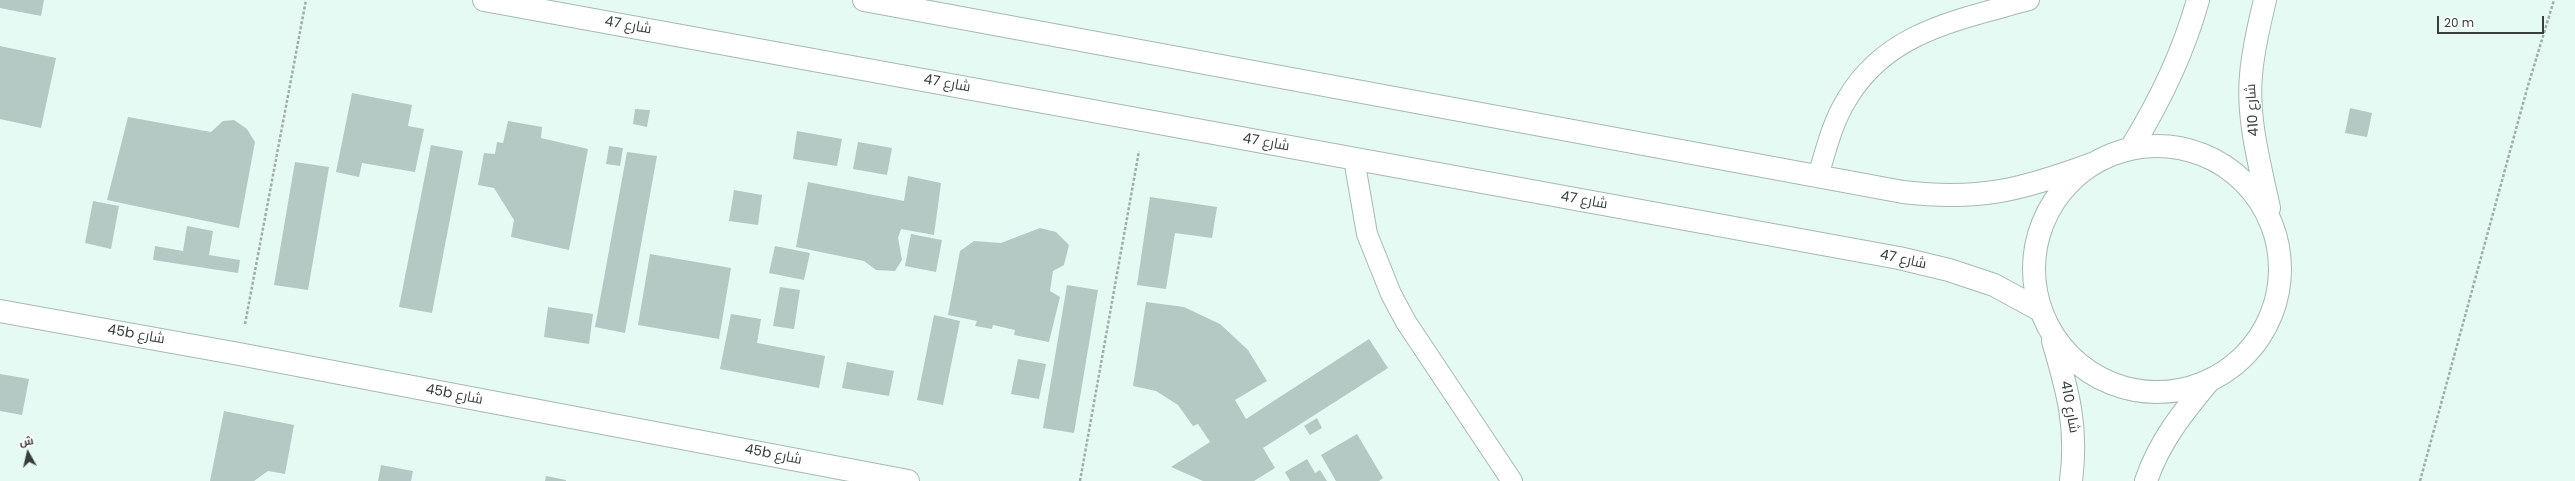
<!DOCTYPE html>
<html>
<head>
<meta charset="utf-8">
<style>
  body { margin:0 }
  #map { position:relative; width:2575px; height:481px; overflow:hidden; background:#e6faf4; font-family:Poppins,Cairo,sans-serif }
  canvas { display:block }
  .north { position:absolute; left:8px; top:433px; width:40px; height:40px; -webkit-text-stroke:3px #fff; paint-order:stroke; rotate:352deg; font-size:11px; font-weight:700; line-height:16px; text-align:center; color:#373e3c }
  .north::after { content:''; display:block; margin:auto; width:14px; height:18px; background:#373e3c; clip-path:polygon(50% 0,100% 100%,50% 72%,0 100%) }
  .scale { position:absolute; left:2437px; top:16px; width:107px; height:18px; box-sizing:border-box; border:2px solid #373e3c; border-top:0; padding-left:5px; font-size:12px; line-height:14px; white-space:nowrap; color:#373e3c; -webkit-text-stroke:3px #fff; paint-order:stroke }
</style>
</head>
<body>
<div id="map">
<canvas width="2575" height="481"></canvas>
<div class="north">ش</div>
<div class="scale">20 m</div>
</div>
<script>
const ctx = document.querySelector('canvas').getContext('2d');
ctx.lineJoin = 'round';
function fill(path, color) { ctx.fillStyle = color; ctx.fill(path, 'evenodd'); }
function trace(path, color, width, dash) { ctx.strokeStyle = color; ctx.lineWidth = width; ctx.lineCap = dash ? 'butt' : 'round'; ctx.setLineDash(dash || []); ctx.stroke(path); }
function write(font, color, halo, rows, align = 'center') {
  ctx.font = font + ' Poppins,Cairo,sans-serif'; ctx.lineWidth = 3; ctx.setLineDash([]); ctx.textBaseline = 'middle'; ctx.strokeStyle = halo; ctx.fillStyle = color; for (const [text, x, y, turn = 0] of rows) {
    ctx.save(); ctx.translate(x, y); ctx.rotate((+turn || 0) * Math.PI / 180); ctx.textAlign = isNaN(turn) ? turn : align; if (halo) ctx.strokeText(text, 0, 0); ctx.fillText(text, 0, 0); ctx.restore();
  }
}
fill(new Path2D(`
  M 0,0 L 44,0 L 41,16 L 0,8 Z
  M 0,46 L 56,58 L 41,128 L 0,119 Z
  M 352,93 L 412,105 L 408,126 L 424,129 L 415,172 L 362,163 L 359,177 L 336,172 Z
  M 2350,108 L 2372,113 L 2367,137 L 2345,133 Z
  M 635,109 L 650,110 L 647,127 L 633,124 Z
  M 128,117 L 211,132 L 223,121 L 234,120 L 247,129 L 255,142 L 239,228 L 107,200 Z
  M 508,121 L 542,127 L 541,138 L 588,149 L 569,250 L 511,237 L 514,220 L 494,188 L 478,185 L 484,153 L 495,154 L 497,142 L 503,143 Z
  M 797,131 L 842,139 L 837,166 L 793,159 Z
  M 858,142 L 892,148 L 887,175 L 853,169 Z
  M 431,145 L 463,151 L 432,313 L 399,307 Z
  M 609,146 L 623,148 L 620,166 L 606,164 Z
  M 627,152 L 657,156 L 625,333 L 595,327 Z
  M 295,162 L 329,167 L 308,290 L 274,285 Z
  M 908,176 L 941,183 L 934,235 L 901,229 L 898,238 L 902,260 L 895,271 L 876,270 L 864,261 L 796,247 L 808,182 L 904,201 Z
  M 734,190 L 762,195 L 758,225 L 729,221 Z
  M 1150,197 L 1217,207 L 1212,238 L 1175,233 L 1166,289 L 1137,285 Z
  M 93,201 L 119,206 L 111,249 L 85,243 Z
  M 187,226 L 213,231 L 209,255 L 240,260 L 238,273 L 153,260 L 155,246 L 183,251 Z
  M 1040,228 L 1056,232 L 1069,245 L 1064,265 L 1053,271 L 1050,291 L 1060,297 L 1049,342 L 1014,335 L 1015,330 L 993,325 L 992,329 L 975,326 L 977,321 L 948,315 L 960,251 L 974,241 L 1001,243 Z
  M 911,234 L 942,240 L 936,272 L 905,266 Z
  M 775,246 L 810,253 L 804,280 L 769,273 Z
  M 650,254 L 731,268 L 719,339 L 638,325 Z
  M 1067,285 L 1098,290 L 1074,433 L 1043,428 Z
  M 780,287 L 800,290 L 794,329 L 773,326 Z
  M 1146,302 L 1184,307 L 1220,324 L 1248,350 L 1267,381 L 1235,400 L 1246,419 L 1369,339 L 1388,368 L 1263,448 L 1275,468 L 1254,481 L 1203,481 L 1171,467 L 1210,442 L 1198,424 L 1193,426 L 1178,405 L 1156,391 L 1133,386 Z
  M 548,307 L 593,314 L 589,344 L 544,337 Z
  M 731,314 L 761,319 L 757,343 L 825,356 L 819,388 L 720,369 Z
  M 934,315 L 960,321 L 943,405 L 917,400 Z
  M 1018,359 L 1046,364 L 1039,399 L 1011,394 Z
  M 847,362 L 894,371 L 889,396 L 842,388 Z
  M 0,374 L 29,379 L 22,415 L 0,411 Z
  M 224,411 L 294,425 L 285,474 L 268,471 L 254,481 L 210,481 Z
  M 1317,418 L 1322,428 L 1310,435 L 1304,426 Z
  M 1357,434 L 1383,478 L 1379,481 L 1336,481 L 1321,455 Z
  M 1307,459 L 1315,473 L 1320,470 L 1327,481 L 1290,481 L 1285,472 Z
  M 381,465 L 413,471 L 411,481 L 378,481 Z
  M 546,476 L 566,480 L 566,481 L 545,481 Z`), '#b5c9c4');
const service = new Path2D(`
  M 1354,159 L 1367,234 L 1391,294 L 1406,322 L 1512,481
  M 1818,176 C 1826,150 1832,123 1847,99 C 1887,31 1959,20 2029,0`);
const minor = new Path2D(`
  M 0,311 L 239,354 L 908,481`);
const tertiary = new Path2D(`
  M 484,0 L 1899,258 L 1949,270 L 1994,285 L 2040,310
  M 864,0 L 1903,192 C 1980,201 2021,190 2092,164
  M 2265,0 C 2259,25 2253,49 2251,75 C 2247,120 2260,165 2269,208
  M2034 269a123 123 0 1 1 246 0a123 123 0 1 1-246 0Z
  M 2131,148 C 2160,101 2183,54 2198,0
  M 2053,341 C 2068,392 2078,427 2071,481
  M 2146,481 C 2159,442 2183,412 2209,381`);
trace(service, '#a6b9b4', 22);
trace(minor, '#a6b9b4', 24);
trace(tertiary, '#a6b9b4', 24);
trace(new Path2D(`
  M 245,324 L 306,0
  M 1080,481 L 1139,151
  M 2420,481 L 2527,89 L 2554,0`), '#9faeaa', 2.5, [3, 2]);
trace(service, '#fff', 20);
trace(minor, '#fff', 22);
trace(tertiary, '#fff', 22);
write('14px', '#373e3c', '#fff', [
  ["شارع 47",628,26,10],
  ["شارع 47",947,84,10],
  ["شارع 410",2253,110,-94],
  ["شارع 47",1266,143,10],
  ["شارع 47",1584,201,10],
  ["شارع 47",1903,260,12],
  ["45b شارع",136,335,10],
  ["45b شارع",454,395,11],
  ["شارع 410",2069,407,80],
  ["45b شارع",773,455,11]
]);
</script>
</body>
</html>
